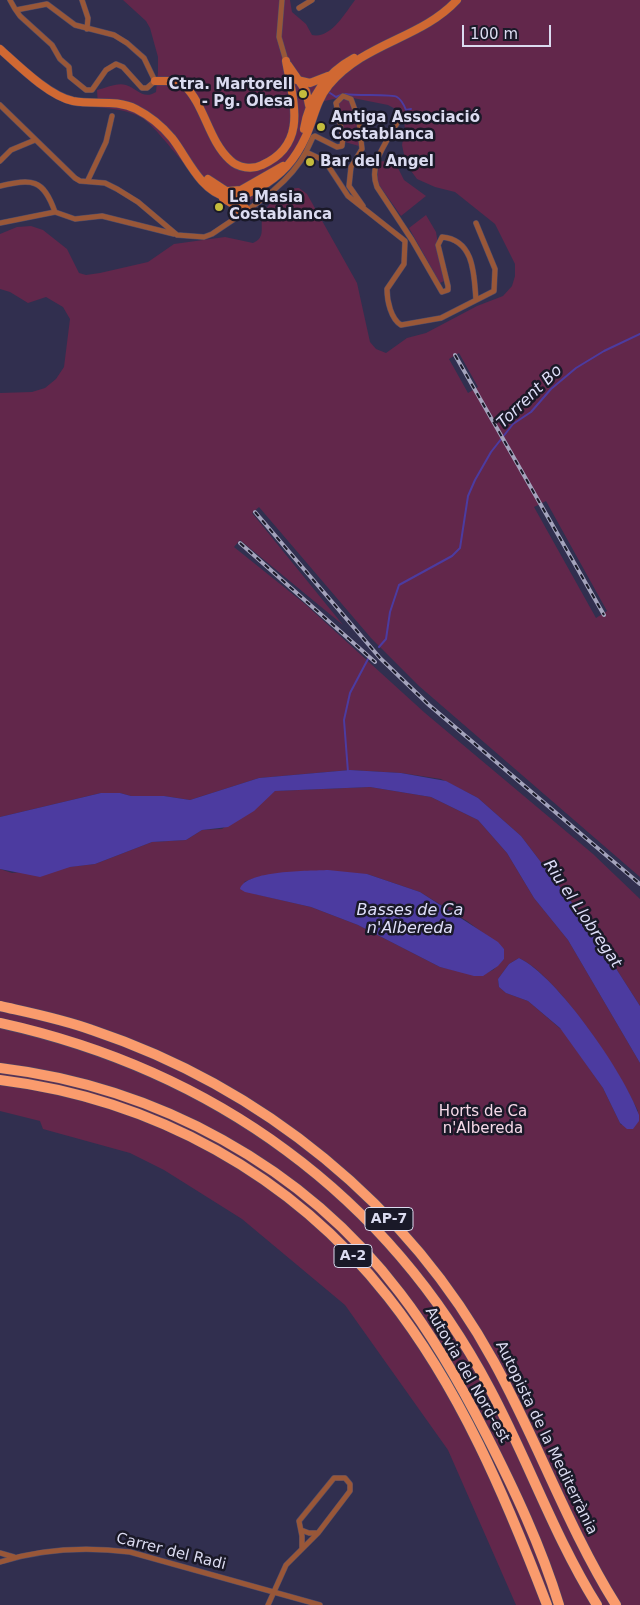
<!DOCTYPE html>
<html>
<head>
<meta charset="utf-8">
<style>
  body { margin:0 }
  #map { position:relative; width:640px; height:1605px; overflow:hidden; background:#312f4f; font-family:"DejaVu Sans",sans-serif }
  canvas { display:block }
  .scale { position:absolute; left:462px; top:25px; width:89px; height:22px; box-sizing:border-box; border:2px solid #dbdbf0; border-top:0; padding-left:6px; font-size:15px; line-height:18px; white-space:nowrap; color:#dbdbf0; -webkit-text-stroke:4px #1a1928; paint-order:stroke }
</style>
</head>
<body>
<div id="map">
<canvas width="640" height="1605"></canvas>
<div class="scale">100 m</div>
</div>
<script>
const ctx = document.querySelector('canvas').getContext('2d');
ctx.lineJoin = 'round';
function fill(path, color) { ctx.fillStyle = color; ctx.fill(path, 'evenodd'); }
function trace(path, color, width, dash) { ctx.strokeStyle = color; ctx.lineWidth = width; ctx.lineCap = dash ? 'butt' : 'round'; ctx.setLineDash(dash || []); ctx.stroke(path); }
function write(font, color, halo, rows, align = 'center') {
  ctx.font = font + ' "DejaVu Sans",sans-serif'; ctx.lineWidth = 5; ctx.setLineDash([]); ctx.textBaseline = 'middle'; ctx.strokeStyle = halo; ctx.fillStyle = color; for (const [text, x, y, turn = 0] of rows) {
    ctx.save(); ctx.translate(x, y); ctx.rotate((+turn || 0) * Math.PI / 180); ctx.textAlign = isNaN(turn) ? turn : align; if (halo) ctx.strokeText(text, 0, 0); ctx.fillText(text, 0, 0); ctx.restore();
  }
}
fill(new Path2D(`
  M 123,0 L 290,0 L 292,12 L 306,24 L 312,35 C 331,39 345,13 355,0 L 640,0 L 640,877 L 419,686 L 371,638 L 259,507 L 252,513 L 343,625 L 240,540 L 234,547 L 305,604 L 425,713 L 593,854 L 640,899 L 640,1006 L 585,920 L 521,836 L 478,798 L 441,779 L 401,773 L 350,770 L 259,778 L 190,800 L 164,796 L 131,796 L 120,793 L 101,793 L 0,817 L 0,393 L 32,392 L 45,388 L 56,379 L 64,367 L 70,319 L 63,307 L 46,297 L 28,303 L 10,292 L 0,289 L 0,234 L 17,227 L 31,226 L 43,230 L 67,249 L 79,273 L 86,275 L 100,273 L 148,262 L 174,244 L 225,237 L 253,243 C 267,237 259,226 263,215 C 267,203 285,187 299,188 L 307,194 L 357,283 L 370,342 L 376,349 L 386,353 L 407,338 L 426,333 L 477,306 L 503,296 L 512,286 L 515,276 L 515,264 L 495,224 L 455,192 L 435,187 L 417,179 L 406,164 L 402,145 L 405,129 L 403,113 L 388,105 L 353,98 L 343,97 L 320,102 C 313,118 310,142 302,156 C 294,169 277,180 265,189 C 258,193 250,202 243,204 C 213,215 167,134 142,118 C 129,110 113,109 98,107 L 97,90 C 106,88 117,82 126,85 C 138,89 143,100 156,92 L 158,72 L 158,57 L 150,28 L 146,21 ZM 459,353 L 478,387 L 468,393 L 449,359 ZM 546,501 L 607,611 L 596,618 L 534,507 Z
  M 348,99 C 359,111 359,131 359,146 L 345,142 L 338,105 L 340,101 Z
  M 379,161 L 395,162 L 404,180 L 426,196 L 401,216 L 377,182 Z
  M 426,215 L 436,232 L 444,281 L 440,283 L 409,228 Z
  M 370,787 L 431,797 L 478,820 L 507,853 L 534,898 L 568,940 L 640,1063 L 640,1605 L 516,1605 L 448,1450 L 345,1305 L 242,1219 L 164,1170 L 130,1153 L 43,1129 L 40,1121 L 0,1111 L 0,869 L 12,873 L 95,864 L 152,842 L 186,840 L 202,830 L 222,829 L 275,791 ZM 367,874 L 420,892 L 467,921 L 504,949 L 504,959 L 493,970 L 480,976 L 440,967 L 358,925 L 311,907 L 255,894 L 244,882 C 274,868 333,875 367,874 ZM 519,958 C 558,976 620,1071 638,1111 L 621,1125 L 603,1088 L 563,1031 L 528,1001 L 506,993 L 499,987 L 498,979 L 509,964 Z`), '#62274b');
fill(new Path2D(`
  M 350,770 L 401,773 L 446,781 L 478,798 L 521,836 L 585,920 L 640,1006 L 640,1063 L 568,940 L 534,898 L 507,853 L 478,820 L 431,797 L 370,787 L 275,791 L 254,811 L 228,827 L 202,830 L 186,840 L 152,842 L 95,864 L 70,867 L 40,877 L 0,869 L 0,817 L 101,793 L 120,793 L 131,796 L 164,796 L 190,800 L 259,778 Z
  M 328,870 L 367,874 L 420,892 L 498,942 L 504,949 L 504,959 L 498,966 L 483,976 L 474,976 L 440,967 L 358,925 L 311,907 L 245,892 L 240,889 C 245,870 310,871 328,870 Z
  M 519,958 C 557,976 625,1074 639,1115 L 639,1121 L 633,1129 L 627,1129 L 620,1123 L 603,1088 L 560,1028 L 528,1001 L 506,993 L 499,987 L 498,979 L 509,964 Z`), '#4c3ba0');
trace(new Path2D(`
  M 330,93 L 336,97 L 341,95
  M 345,94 C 356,96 393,94 397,97 C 402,100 404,105 406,110 L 411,109
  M 379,647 L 386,639 L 390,612 L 399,585 L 452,556 L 460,548 L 468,496 L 475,480 L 491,452 L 513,424 L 531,412 L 551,389 L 576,368 L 604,351 L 640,334
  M 348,772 L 344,720 L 350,693 L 368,659`), '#4c3ba0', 2);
const street = new Path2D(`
  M 10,0 C 13,6 16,11 20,16 L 52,45 L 60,59 L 69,67 L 70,77 L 86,90 L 92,90 L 106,70 L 116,64 L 123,67 L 142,88 L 147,88 L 155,81 L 144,58 L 127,43 L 114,35 L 75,25 L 47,4 L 16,10
  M 82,0 L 88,18 L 87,29
  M 282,0 L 279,37 L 286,61
  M 299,8 L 312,0
  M 0,105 L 75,178 L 80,181 L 105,183 L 117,189 L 138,202 L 177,235 L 204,237 L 212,234 C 245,211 287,188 306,152 L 325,161 L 348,196 L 405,241 L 404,264 L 387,289 C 387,301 391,319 401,325 L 441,318 L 494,291 L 495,269 L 476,223
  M 400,118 C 390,138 367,163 377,187 L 412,240 L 442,292 L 448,290 L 448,286 L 438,245 L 442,237 C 475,240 474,276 476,300
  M 306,152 L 313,137 L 315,136 L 337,147 L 342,146 L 343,138 L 336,103 L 343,96 L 351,99 L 359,121 L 362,149 L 351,167 L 349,186 L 363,206
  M 0,161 L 11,150 L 35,140
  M 88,180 L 106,142 L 112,116
  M 0,186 C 32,179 43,178 55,212
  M 0,223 L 55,212 L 75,219 L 102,216 L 174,234
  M 301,1530 L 309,1533 L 317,1533
  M 0,1553 L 14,1557
  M 0,1562 C 41,1549 88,1547 130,1552 L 320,1605
  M 268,1605 L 286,1565 L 318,1533 L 350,1491 L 350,1484 L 345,1478 L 334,1478 L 299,1521 L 302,1536 L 302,1548`);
const secondary = new Path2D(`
  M 0,49 C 19,66 49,96 73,101 C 95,105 116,99 136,109 C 150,116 162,126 172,138 C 187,157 200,191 227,197 C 239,199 249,193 259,188 C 282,175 295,160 306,136 C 314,118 316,101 329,85 C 365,42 421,39 457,0
  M 288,65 L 306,91 L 309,105
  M 297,80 L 310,83 L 328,76
  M 155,81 L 177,81 L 184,85 C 205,105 208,140 230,160 C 238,168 252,170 262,165 C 309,144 293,100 286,61
  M 304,129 C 309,98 326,73 354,58
  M 208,179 L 237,198 L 246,209
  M 228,191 L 241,190 L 283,166
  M 223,198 L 236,206 L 241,213`);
const highway = new Path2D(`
  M 0,1006 C 31,1013 62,1019 92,1030 C 262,1087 408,1205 494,1362 C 538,1442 568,1528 616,1605
  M 0,1023 C 213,1070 387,1194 490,1389 C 528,1460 554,1536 597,1605
  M 0,1068 C 157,1087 304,1166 400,1293 C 434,1337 461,1385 486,1434 C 514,1489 541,1546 559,1605
  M 0,1080 C 154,1099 292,1175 388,1297 C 460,1388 506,1498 547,1605`);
trace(street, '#4c4b69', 6);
trace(secondary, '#4c4b69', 9);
trace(highway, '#4c4b69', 11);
trace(street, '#995738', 5);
trace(secondary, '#d06832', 8);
trace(highway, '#fa9b6d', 10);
const rail = new Path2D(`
  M 455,355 L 604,615
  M 255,512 L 380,658 L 429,705 L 640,884
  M 240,543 L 375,662`);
trace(rail, '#a4a3bc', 4);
trace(rail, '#1a1928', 2, [5.5]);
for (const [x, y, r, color] of [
  [303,94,5,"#c4bc3d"],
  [321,127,5,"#c4bc3d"],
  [310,162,5,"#c4bc3d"],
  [219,207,5,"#c4bc3d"]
]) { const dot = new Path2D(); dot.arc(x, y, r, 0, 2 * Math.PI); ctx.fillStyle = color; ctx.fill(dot); trace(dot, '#1a1928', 2); }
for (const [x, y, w] of [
  [389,1219,48],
  [353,1256,38]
]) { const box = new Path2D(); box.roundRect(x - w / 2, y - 11.5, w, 23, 4); ctx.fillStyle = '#1a1928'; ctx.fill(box); trace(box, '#dbdbf0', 1); }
write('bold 14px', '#dbdbf0', null, [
  ["AP-7",389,1219],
  ["A-2",353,1256]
]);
write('bold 15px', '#dbdbf0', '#1a1928', [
  ["Ctra. Martorell",293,85,"right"],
  ["- Pg. Olesa",293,102,"right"],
  ["Antiga Associació",331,118],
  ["Costablanca",331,135],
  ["Bar del Angel",320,162],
  ["La Masia",229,198],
  ["Costablanca",229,215]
], 'left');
write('15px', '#f6d9e8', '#1a1928', [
  ["Horts de Ca",483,1112],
  ["n'Albereda",483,1129]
]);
write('15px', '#dbdbf0', '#1a1928', [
  ["Autovia del Nord-est",467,1375,60],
  ["Autopista de la Mediterrània",546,1438,64],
  ["Carrer del Radi",171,1552,14]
]);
write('italic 16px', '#dedef9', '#1a1928', [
  ["Torrent Bo",530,397,-44],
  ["Basses de Ca",410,911],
  ["n'Albereda",410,929],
  ["Riu el Llobregat",582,914,56]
]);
</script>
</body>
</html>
